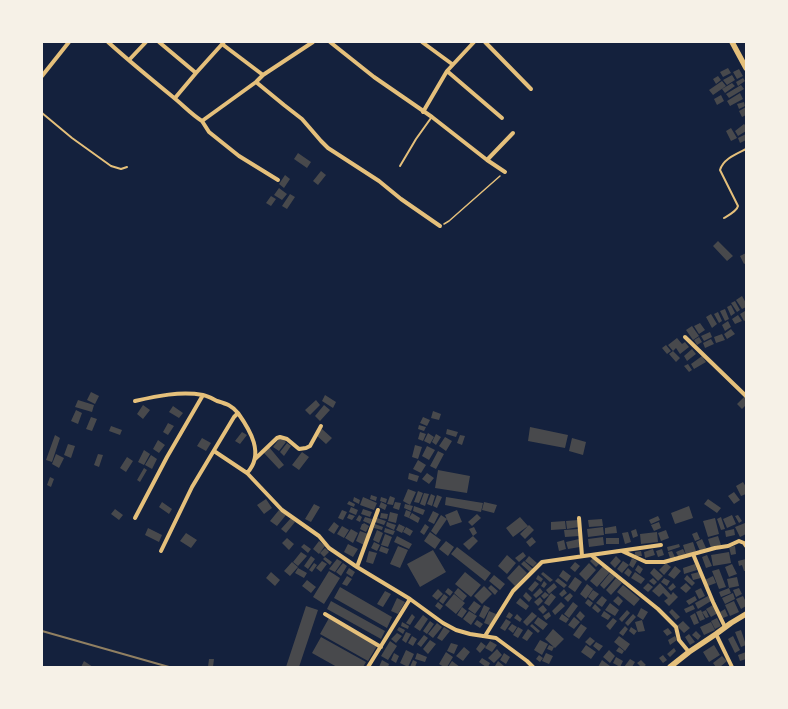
<!DOCTYPE html>
<html>
<head>
<meta charset="utf-8">
<style>
  body { margin:0 }
  #map { position:relative; width:788px; height:709px; overflow:hidden; background:#14213d; font-family:"DM Sans",sans-serif }
  canvas { display:block }
  .frame { position:absolute; inset:0; border:43px solid #f6f1e7; pointer-events:none }
</style>
</head>
<body>
<div id="map">
<canvas width="788" height="709"></canvas>
<div class="frame"></div>
</div>
<script>
const ctx = document.querySelector('canvas').getContext('2d');
ctx.lineJoin = 'round';
function fill(path, color) { ctx.fillStyle = color; ctx.fill(path, 'evenodd'); }
function trace(path, color, width, dash) { ctx.strokeStyle = color; ctx.lineWidth = width; ctx.lineCap = dash ? 'butt' : 'round'; ctx.setLineDash(dash || []); ctx.stroke(path); }
fill(new Path2D(`
  M 728,68 L 731,73 L 723,77 L 720,72 Z
  M 739,69 L 743,76 L 737,79 L 733,72 Z
  M 732,75 L 735,80 L 727,85 L 723,80 Z
  M 718,76 L 721,80 L 716,84 L 713,79 Z
  M 743,78 L 745,81 L 738,86 L 736,82 Z
  M 722,81 L 726,86 L 713,95 L 709,90 Z
  M 732,83 L 735,86 L 725,93 L 722,89 Z
  M 741,85 L 744,89 L 729,98 L 726,94 Z
  M 740,93 L 743,99 L 730,106 L 727,101 Z
  M 721,95 L 724,101 L 717,105 L 714,99 Z
  M 744,102 L 745,106 L 739,109 L 737,104 Z
  M 746,107 L 746,115 L 742,117 L 739,111 Z
  M 744,124 L 746,126 L 746,131 L 738,136 L 735,131 Z
  M 731,128 L 737,138 L 731,141 L 726,131 Z
  M 746,134 L 746,140 L 740,143 L 738,138 Z
  M 298,153 L 311,162 L 307,168 L 294,159 Z
  M 321,171 L 326,175 L 318,185 L 313,181 Z
  M 285,175 L 290,179 L 284,188 L 279,184 Z
  M 279,188 L 287,194 L 282,200 L 274,195 Z
  M 290,194 L 295,197 L 287,209 L 282,206 Z
  M 271,196 L 276,199 L 271,206 L 266,203 Z
  M 718,241 L 733,256 L 727,261 L 713,246 Z
  M 746,253 L 746,263 L 744,264 L 740,256 Z
  M 742,296 L 746,303 L 746,307 L 742,309 L 736,300 Z
  M 735,301 L 740,310 L 737,312 L 731,303 Z
  M 731,305 L 735,313 L 731,316 L 727,307 Z
  M 725,309 L 729,319 L 725,321 L 720,311 Z
  M 745,311 L 746,312 L 746,320 L 744,321 L 740,314 Z
  M 718,312 L 722,321 L 719,323 L 714,314 Z
  M 711,314 L 717,324 L 712,328 L 706,317 Z
  M 738,315 L 742,321 L 735,324 L 732,319 Z
  M 728,321 L 731,327 L 725,331 L 722,325 Z
  M 700,323 L 705,330 L 699,334 L 694,326 Z
  M 692,326 L 699,336 L 693,340 L 686,330 Z
  M 731,329 L 735,334 L 727,339 L 724,334 Z
  M 710,332 L 712,337 L 704,341 L 701,336 Z
  M 722,334 L 725,340 L 716,343 L 714,337 Z
  M 699,337 L 702,342 L 697,345 L 694,340 Z
  M 677,338 L 682,344 L 685,342 L 689,347 L 680,354 L 676,348 L 673,351 L 668,345 Z
  M 711,339 L 714,344 L 705,348 L 703,343 Z
  M 666,345 L 671,351 L 667,354 L 662,348 Z
  M 692,349 L 696,354 L 687,361 L 684,356 Z
  M 673,351 L 680,358 L 676,362 L 669,354 Z
  M 702,356 L 706,362 L 694,369 L 691,364 Z
  M 688,364 L 692,370 L 689,372 L 684,366 Z
  M 91,392 L 99,396 L 95,404 L 87,400 Z
  M 325,395 L 336,402 L 333,408 L 322,401 Z
  M 746,395 L 746,405 L 742,409 L 737,404 Z
  M 78,400 L 94,405 L 92,412 L 75,407 Z
  M 316,400 L 320,405 L 310,415 L 305,410 Z
  M 143,405 L 150,410 L 143,419 L 137,414 Z
  M 324,405 L 330,410 L 320,421 L 315,416 Z
  M 173,406 L 183,413 L 179,418 L 169,412 Z
  M 76,410 L 82,413 L 78,424 L 71,421 Z
  M 433,411 L 441,414 L 439,420 L 431,418 Z
  M 91,417 L 97,419 L 92,431 L 86,429 Z
  M 423,417 L 430,420 L 427,426 L 420,423 Z
  M 168,423 L 174,426 L 168,435 L 163,432 Z
  M 419,425 L 426,427 L 424,431 L 418,429 Z
  M 111,426 L 122,430 L 120,435 L 109,431 Z
  M 530,427 L 568,435 L 565,448 L 528,441 Z
  M 322,429 L 332,438 L 326,444 L 316,435 Z
  M 447,429 L 458,432 L 456,437 L 446,434 Z
  M 242,432 L 247,435 L 240,444 L 235,441 Z
  M 420,432 L 426,434 L 423,441 L 418,439 Z
  M 428,433 L 434,437 L 430,444 L 424,441 Z
  M 436,434 L 441,437 L 436,445 L 432,442 Z
  M 55,435 L 60,438 L 52,462 L 46,460 Z
  M 460,435 L 465,436 L 462,445 L 457,443 Z
  M 445,437 L 452,441 L 446,451 L 439,446 Z
  M 202,438 L 211,443 L 206,451 L 197,446 Z
  M 280,438 L 286,442 L 279,451 L 273,447 Z
  M 572,438 L 586,442 L 583,455 L 569,451 Z
  M 158,440 L 165,445 L 159,453 L 153,449 Z
  M 287,443 L 291,446 L 284,456 L 280,452 Z
  M 68,444 L 75,446 L 71,458 L 64,455 Z
  M 415,445 L 422,447 L 418,459 L 412,457 Z
  M 427,446 L 435,450 L 429,460 L 422,456 Z
  M 269,447 L 284,465 L 279,469 L 263,452 Z
  M 144,450 L 150,454 L 144,465 L 138,462 Z
  M 438,451 L 444,454 L 436,469 L 430,466 Z
  M 302,452 L 309,457 L 299,470 L 292,465 Z
  M 56,454 L 64,458 L 59,468 L 52,464 Z
  M 98,454 L 103,455 L 99,467 L 94,465 Z
  M 151,455 L 157,459 L 152,469 L 145,465 Z
  M 127,457 L 133,461 L 126,472 L 120,468 Z
  M 418,460 L 426,465 L 421,473 L 413,469 Z
  M 144,468 L 147,470 L 140,482 L 137,480 Z
  M 438,470 L 470,476 L 467,493 L 435,488 Z
  M 409,473 L 419,476 L 417,482 L 408,479 Z
  M 427,473 L 434,478 L 429,484 L 422,479 Z
  M 50,477 L 54,479 L 51,487 L 47,485 Z
  M 743,482 L 746,487 L 746,494 L 741,496 L 736,486 Z
  M 408,489 L 416,492 L 410,505 L 403,501 Z
  M 418,491 L 423,493 L 419,503 L 414,502 Z
  M 734,492 L 740,500 L 734,504 L 728,496 Z
  M 424,493 L 429,494 L 425,506 L 420,504 Z
  M 431,494 L 435,496 L 432,506 L 427,504 Z
  M 371,495 L 377,497 L 376,501 L 370,499 Z
  M 437,495 L 442,497 L 437,508 L 433,506 Z
  M 390,496 L 395,498 L 393,505 L 387,504 Z
  M 354,497 L 360,500 L 359,504 L 353,501 Z
  M 363,497 L 377,503 L 374,510 L 360,505 Z
  M 381,497 L 387,499 L 386,503 L 380,501 Z
  M 446,497 L 483,503 L 481,512 L 445,505 Z
  M 266,499 L 272,508 L 264,514 L 257,505 Z
  M 708,499 L 721,508 L 717,513 L 704,504 Z
  M 349,501 L 355,504 L 354,507 L 347,504 Z
  M 162,502 L 172,509 L 169,514 L 159,507 Z
  M 381,502 L 387,505 L 385,510 L 379,507 Z
  M 395,502 L 401,503 L 399,510 L 393,508 Z
  M 484,502 L 497,505 L 494,513 L 482,510 Z
  M 314,504 L 320,507 L 311,522 L 305,519 Z
  M 405,504 L 413,506 L 411,511 L 404,508 Z
  M 414,506 L 425,510 L 423,515 L 413,511 Z
  M 689,506 L 693,518 L 675,524 L 671,513 Z
  M 351,507 L 358,510 L 356,515 L 349,512 Z
  M 115,509 L 123,515 L 119,520 L 111,514 Z
  M 363,509 L 372,512 L 370,517 L 361,514 Z
  M 279,510 L 286,515 L 277,526 L 270,521 Z
  M 342,510 L 347,512 L 343,520 L 338,518 Z
  M 406,510 L 411,512 L 409,518 L 404,516 Z
  M 457,510 L 462,522 L 450,526 L 445,515 Z
  M 433,511 L 439,514 L 434,524 L 428,521 Z
  M 390,512 L 398,514 L 396,523 L 388,521 Z
  M 381,513 L 388,514 L 387,519 L 380,518 Z
  M 412,513 L 420,518 L 418,523 L 409,518 Z
  M 349,514 L 355,516 L 352,520 L 347,518 Z
  M 477,514 L 481,518 L 472,526 L 468,522 Z
  M 359,515 L 362,517 L 360,522 L 356,520 Z
  M 441,515 L 447,519 L 436,535 L 431,531 Z
  M 732,515 L 736,524 L 727,528 L 723,519 Z
  M 738,515 L 742,521 L 739,523 L 735,516 Z
  M 658,516 L 660,520 L 651,524 L 649,520 Z
  M 365,517 L 372,519 L 370,524 L 363,521 Z
  M 520,517 L 528,526 L 513,537 L 506,528 Z
  M 721,517 L 725,529 L 721,530 L 717,519 Z
  M 291,518 L 295,522 L 286,533 L 281,529 Z
  M 377,518 L 386,521 L 384,525 L 375,522 Z
  M 715,518 L 719,534 L 708,537 L 703,521 Z
  M 602,519 L 603,526 L 589,527 L 588,520 Z
  M 578,520 L 579,527 L 567,529 L 566,521 Z
  M 565,521 L 566,529 L 551,530 L 551,522 Z
  M 334,522 L 339,526 L 334,534 L 328,530 Z
  M 387,522 L 396,525 L 394,530 L 386,526 Z
  M 659,522 L 661,528 L 654,531 L 651,525 Z
  M 364,523 L 369,526 L 366,532 L 360,529 L 362,524 L 363,524 Z
  M 745,523 L 746,526 L 746,534 L 740,537 L 735,527 Z
  M 375,524 L 383,527 L 382,530 L 374,528 Z
  M 399,524 L 405,527 L 402,533 L 396,530 Z
  M 425,524 L 429,527 L 424,535 L 420,532 Z
  M 529,525 L 534,530 L 525,539 L 520,534 Z
  M 342,526 L 349,530 L 344,538 L 337,534 Z
  M 616,526 L 617,533 L 605,534 L 605,528 Z
  M 406,527 L 413,531 L 410,536 L 403,532 Z
  M 474,527 L 477,533 L 473,536 L 469,529 Z
  M 603,527 L 604,535 L 588,537 L 587,529 Z
  M 148,528 L 162,535 L 159,542 L 145,535 Z
  M 385,528 L 395,531 L 393,535 L 384,532 Z
  M 351,529 L 358,533 L 353,543 L 345,538 Z
  M 578,529 L 579,536 L 565,537 L 564,530 Z
  M 636,529 L 638,536 L 633,538 L 631,531 Z
  M 734,529 L 735,535 L 726,537 L 725,531 Z
  M 377,530 L 383,533 L 379,543 L 373,540 Z
  M 666,530 L 669,538 L 661,541 L 658,533 Z
  M 360,531 L 368,534 L 364,545 L 356,541 Z
  M 430,532 L 441,540 L 435,549 L 424,541 Z
  M 628,532 L 631,542 L 625,544 L 622,533 Z
  M 657,532 L 658,542 L 641,544 L 640,534 Z
  M 697,532 L 700,539 L 695,541 L 692,534 Z
  M 186,533 L 197,540 L 191,548 L 180,541 Z
  M 385,534 L 392,537 L 388,547 L 381,545 Z
  M 397,536 L 412,544 L 409,549 L 394,542 Z
  M 473,536 L 478,541 L 469,550 L 463,544 Z
  M 718,536 L 721,545 L 711,548 L 708,539 Z
  M 532,537 L 536,542 L 530,547 L 526,542 Z
  M 603,537 L 604,545 L 589,547 L 588,539 Z
  M 287,538 L 294,544 L 289,550 L 282,543 Z
  M 606,538 L 619,538 L 619,544 L 606,544 Z
  M 579,539 L 580,547 L 568,549 L 566,542 Z
  M 702,539 L 706,548 L 700,551 L 696,542 Z
  M 564,540 L 566,549 L 559,551 L 557,542 Z
  M 319,541 L 325,546 L 319,554 L 313,549 Z
  M 446,541 L 454,547 L 448,556 L 439,549 Z
  M 374,542 L 380,545 L 377,551 L 371,548 Z
  M 693,542 L 696,551 L 686,555 L 683,545 Z
  M 304,544 L 311,549 L 308,553 L 301,547 Z
  M 348,544 L 358,549 L 353,557 L 344,552 Z
  M 679,544 L 680,547 L 668,551 L 667,547 Z
  M 381,546 L 389,549 L 387,554 L 379,551 Z
  M 398,546 L 408,550 L 400,568 L 390,564 Z
  M 735,546 L 736,554 L 731,555 L 729,547 Z
  M 457,547 L 491,573 L 485,581 L 451,554 Z
  M 325,548 L 329,552 L 324,557 L 320,553 Z
  M 653,549 L 655,555 L 645,558 L 644,552 Z
  M 662,549 L 664,555 L 658,557 L 656,551 Z
  M 683,549 L 686,555 L 679,558 L 676,552 Z
  M 433,550 L 446,572 L 420,587 L 407,564 Z
  M 369,551 L 377,553 L 373,564 L 366,562 Z
  M 641,551 L 642,556 L 635,556 L 635,552 Z
  M 672,551 L 675,557 L 670,558 L 668,552 Z
  M 301,552 L 307,556 L 298,566 L 293,562 Z
  M 523,552 L 526,556 L 519,562 L 515,558 Z
  M 729,552 L 731,563 L 713,566 L 711,555 Z
  M 507,555 L 516,563 L 507,574 L 498,566 Z
  M 707,555 L 712,566 L 706,568 L 702,557 Z
  M 311,556 L 315,559 L 308,569 L 304,566 Z
  M 529,556 L 537,563 L 533,567 L 525,561 Z
  M 616,556 L 621,561 L 615,568 L 610,563 Z
  M 325,557 L 332,562 L 330,565 L 323,559 Z
  M 593,558 L 599,564 L 596,567 L 590,561 Z
  M 632,558 L 637,561 L 633,568 L 629,565 Z
  M 337,559 L 342,562 L 335,572 L 329,569 Z
  M 746,559 L 746,571 L 744,571 L 742,565 L 739,566 L 738,561 Z
  M 322,561 L 327,564 L 321,572 L 316,568 Z
  M 524,561 L 533,569 L 530,572 L 521,564 Z
  M 623,561 L 629,565 L 622,573 L 617,569 Z
  M 292,562 L 298,567 L 290,576 L 284,571 Z
  M 575,562 L 580,566 L 575,572 L 570,568 Z
  M 314,563 L 317,565 L 312,572 L 309,570 Z
  M 343,563 L 347,566 L 341,576 L 336,572 Z
  M 589,563 L 596,570 L 586,581 L 579,574 Z
  M 666,563 L 671,567 L 664,575 L 659,570 Z
  M 695,564 L 697,570 L 684,574 L 683,568 Z
  M 732,564 L 737,574 L 729,577 L 725,567 Z
  M 519,565 L 527,573 L 515,586 L 507,578 Z
  M 638,565 L 643,569 L 640,574 L 635,570 Z
  M 603,566 L 610,572 L 597,587 L 590,581 Z
  M 675,566 L 681,571 L 674,579 L 668,575 Z
  M 298,568 L 307,573 L 304,578 L 295,573 Z
  M 349,568 L 355,572 L 352,577 L 346,573 Z
  M 628,568 L 632,572 L 629,577 L 624,573 Z
  M 654,568 L 663,576 L 658,581 L 650,573 Z
  M 719,569 L 726,587 L 719,589 L 712,571 Z
  M 563,570 L 571,576 L 567,582 L 559,576 Z
  M 329,571 L 340,578 L 324,604 L 313,597 Z
  M 271,572 L 280,580 L 275,586 L 266,578 Z
  M 465,572 L 481,585 L 471,597 L 455,584 Z
  M 543,572 L 553,580 L 550,582 L 541,574 Z
  M 635,572 L 645,579 L 641,584 L 631,578 Z
  M 699,572 L 701,578 L 693,580 L 691,574 Z
  M 610,573 L 615,577 L 604,589 L 600,585 Z
  M 494,575 L 505,584 L 500,590 L 489,581 Z
  M 538,575 L 543,579 L 541,582 L 536,579 Z
  M 687,575 L 695,583 L 692,586 L 684,579 Z
  M 347,576 L 352,579 L 347,586 L 342,584 Z
  M 713,576 L 716,583 L 708,586 L 705,580 Z
  M 575,577 L 582,582 L 575,592 L 568,587 Z
  M 737,577 L 739,586 L 729,588 L 727,579 Z
  M 558,578 L 567,585 L 564,588 L 555,581 Z
  M 616,578 L 622,583 L 611,595 L 606,590 Z
  M 653,578 L 657,582 L 654,585 L 649,581 Z
  M 664,578 L 670,581 L 667,586 L 661,582 Z
  M 307,580 L 316,587 L 311,593 L 302,586 Z
  M 535,581 L 539,584 L 532,592 L 528,589 Z
  M 544,581 L 547,584 L 544,588 L 541,586 Z
  M 554,583 L 557,587 L 549,594 L 546,590 Z
  M 648,583 L 653,587 L 648,592 L 643,588 Z
  M 660,583 L 671,595 L 673,592 L 678,597 L 669,606 L 664,601 L 668,598 L 663,593 L 659,597 L 652,591 Z
  M 673,583 L 676,587 L 671,591 L 668,588 Z
  M 686,583 L 691,588 L 686,593 L 680,588 Z
  M 587,584 L 593,589 L 586,599 L 580,594 Z
  M 491,585 L 498,591 L 495,595 L 488,588 Z
  M 623,585 L 640,599 L 634,606 L 617,592 Z
  M 484,586 L 492,594 L 482,604 L 474,596 Z
  M 340,587 L 392,617 L 387,628 L 334,598 Z
  M 448,588 L 453,592 L 450,596 L 445,592 Z
  M 458,588 L 467,596 L 463,601 L 454,593 Z
  M 540,588 L 543,592 L 536,598 L 533,595 Z
  M 701,588 L 705,596 L 699,599 L 695,591 Z
  M 729,588 L 731,593 L 721,597 L 719,592 Z
  M 739,588 L 742,594 L 736,597 L 733,590 Z
  M 438,589 L 443,594 L 437,600 L 432,596 Z
  M 564,589 L 567,593 L 562,597 L 559,594 Z
  M 593,590 L 599,594 L 593,601 L 588,597 Z
  M 385,591 L 391,594 L 383,607 L 377,604 Z
  M 526,592 L 532,598 L 529,602 L 523,596 Z
  M 545,592 L 549,595 L 544,599 L 541,596 Z
  M 551,593 L 556,597 L 549,606 L 544,603 Z
  M 570,593 L 573,596 L 568,602 L 564,598 Z
  M 733,593 L 735,599 L 725,604 L 722,598 Z
  M 444,594 L 448,597 L 443,604 L 439,601 Z
  M 454,594 L 465,603 L 456,614 L 445,605 Z
  M 602,596 L 607,600 L 602,607 L 596,603 Z
  M 618,596 L 623,601 L 619,606 L 613,601 Z
  M 695,596 L 697,600 L 689,605 L 686,601 Z
  M 708,596 L 711,601 L 698,609 L 695,603 Z
  M 743,596 L 746,602 L 746,606 L 741,609 L 736,599 Z
  M 540,597 L 543,601 L 538,606 L 534,602 Z
  M 397,598 L 405,602 L 398,614 L 391,611 Z
  M 520,598 L 529,606 L 526,610 L 516,603 Z
  M 588,599 L 593,603 L 590,607 L 585,603 Z
  M 331,601 L 385,631 L 381,639 L 327,609 Z
  M 474,601 L 481,606 L 475,614 L 468,609 Z
  M 734,601 L 739,612 L 730,616 L 725,605 Z
  M 438,602 L 443,606 L 440,610 L 435,606 Z
  M 561,602 L 565,606 L 555,615 L 552,611 Z
  M 573,602 L 578,606 L 569,618 L 564,614 Z
  M 610,603 L 619,610 L 615,616 L 605,610 Z
  M 595,604 L 601,610 L 598,613 L 592,608 Z
  M 484,605 L 490,608 L 484,619 L 479,616 Z
  M 543,605 L 547,610 L 543,614 L 538,609 Z
  M 693,605 L 695,609 L 686,613 L 684,609 Z
  M 713,605 L 718,613 L 711,617 L 706,609 Z
  M 306,606 L 318,610 L 299,667 L 286,667 Z
  M 462,607 L 467,611 L 462,618 L 457,615 Z
  M 641,608 L 648,612 L 643,620 L 637,616 Z
  M 672,609 L 680,617 L 676,620 L 669,612 Z
  M 725,609 L 728,616 L 723,618 L 720,612 Z
  M 627,610 L 630,613 L 622,622 L 619,619 Z
  M 701,610 L 705,619 L 700,621 L 696,612 Z
  M 706,610 L 709,617 L 706,618 L 702,612 Z
  M 469,611 L 477,616 L 471,625 L 463,619 Z
  M 489,611 L 496,614 L 492,626 L 484,623 Z
  M 580,611 L 585,616 L 581,621 L 576,616 Z
  M 604,611 L 611,616 L 608,620 L 601,616 Z
  M 509,612 L 513,615 L 510,619 L 506,617 Z
  M 532,612 L 537,616 L 527,626 L 523,622 Z
  M 549,612 L 551,616 L 546,620 L 543,616 Z
  M 695,613 L 699,623 L 694,625 L 690,616 Z
  M 412,614 L 415,617 L 410,625 L 406,623 Z
  M 517,614 L 522,619 L 520,622 L 514,618 Z
  M 562,614 L 569,619 L 566,623 L 559,619 Z
  M 633,614 L 636,617 L 628,626 L 625,623 Z
  M 423,615 L 428,619 L 420,631 L 414,627 Z
  M 538,617 L 548,624 L 543,630 L 534,623 Z
  M 574,617 L 580,622 L 574,629 L 568,625 Z
  M 329,618 L 377,646 L 368,661 L 320,634 Z
  M 613,618 L 617,621 L 610,630 L 606,626 Z
  M 717,618 L 721,626 L 715,629 L 711,621 Z
  M 506,619 L 511,622 L 505,631 L 500,628 Z
  M 477,620 L 483,624 L 480,628 L 474,624 Z
  M 642,620 L 645,631 L 638,632 L 635,622 Z
  M 430,621 L 434,624 L 427,634 L 423,631 Z
  M 683,621 L 690,628 L 684,633 L 677,626 Z
  M 402,622 L 409,626 L 408,629 L 401,626 Z
  M 711,622 L 715,630 L 704,635 L 700,627 Z
  M 437,623 L 442,627 L 433,638 L 428,634 Z
  M 512,624 L 517,627 L 513,633 L 508,629 Z
  M 532,624 L 540,631 L 538,633 L 530,626 Z
  M 581,624 L 587,628 L 579,639 L 573,635 Z
  M 625,626 L 628,629 L 623,636 L 619,633 Z
  M 399,627 L 405,630 L 403,634 L 397,630 Z
  M 444,627 L 450,631 L 442,641 L 437,638 Z
  M 518,627 L 523,630 L 518,638 L 513,635 Z
  M 631,627 L 637,631 L 634,635 L 629,631 Z
  M 668,628 L 672,633 L 667,636 L 663,631 Z
  M 528,629 L 533,633 L 527,641 L 522,638 Z
  M 553,629 L 564,639 L 555,648 L 545,639 Z
  M 741,630 L 746,645 L 741,647 L 735,632 Z
  M 696,631 L 701,636 L 698,640 L 692,635 Z
  M 406,632 L 411,634 L 406,643 L 402,640 Z
  M 397,633 L 402,636 L 396,643 L 391,639 Z
  M 689,634 L 695,642 L 690,645 L 685,637 Z
  M 424,635 L 428,638 L 421,647 L 417,644 Z
  M 412,636 L 417,639 L 413,646 L 408,643 Z
  M 619,636 L 630,644 L 625,651 L 614,642 Z
  M 675,636 L 677,640 L 670,645 L 668,640 Z
  M 733,636 L 740,650 L 735,653 L 728,639 Z
  M 321,637 L 366,662 L 363,667 L 337,667 L 312,653 Z
  M 590,637 L 595,641 L 590,646 L 585,642 Z
  M 430,640 L 436,644 L 428,654 L 423,649 Z
  M 540,640 L 548,644 L 542,655 L 534,650 Z
  M 390,641 L 397,646 L 388,660 L 381,656 Z
  M 490,641 L 497,645 L 492,652 L 485,648 Z
  M 481,642 L 486,646 L 480,653 L 476,649 Z
  M 596,642 L 603,646 L 599,651 L 593,646 Z
  M 451,643 L 458,645 L 454,654 L 447,651 Z
  M 549,645 L 554,647 L 552,651 L 547,649 Z
  M 586,645 L 596,652 L 591,659 L 581,652 Z
  M 714,645 L 720,655 L 709,662 L 703,652 Z
  M 464,647 L 470,652 L 463,661 L 456,656 Z
  M 619,647 L 624,651 L 622,654 L 616,651 Z
  M 674,648 L 676,651 L 670,657 L 667,654 Z
  M 497,649 L 502,655 L 494,663 L 488,658 Z
  M 406,650 L 414,654 L 408,667 L 400,663 Z
  M 609,650 L 615,656 L 610,663 L 603,657 Z
  M 446,652 L 453,657 L 447,667 L 444,667 L 439,664 Z
  M 746,652 L 746,659 L 740,661 L 738,655 Z
  M 394,653 L 399,656 L 396,663 L 391,660 Z
  M 417,653 L 427,657 L 425,662 L 415,659 Z
  M 504,653 L 510,657 L 506,664 L 500,660 Z
  M 546,653 L 553,656 L 549,664 L 542,661 Z
  M 539,655 L 543,658 L 540,662 L 536,659 Z
  M 663,655 L 667,660 L 663,663 L 659,658 Z
  M 722,656 L 727,661 L 720,667 L 716,667 L 713,663 Z
  M 616,657 L 623,661 L 620,667 L 613,663 Z
  M 482,658 L 490,663 L 488,667 L 486,667 L 479,662 Z
  M 209,659 L 214,659 L 213,667 L 208,667 Z
  M 630,659 L 635,662 L 632,667 L 624,667 Z
  M 382,660 L 389,664 L 388,667 L 379,667 Z
  M 413,660 L 417,662 L 415,667 L 410,667 Z
  M 602,660 L 610,666 L 610,667 L 598,667 Z
  M 641,660 L 646,665 L 643,667 L 641,667 L 637,663 Z
  M 84,661 L 93,667 L 81,667 Z
  M 452,661 L 460,667 L 448,667 Z
  M 498,661 L 504,666 L 504,667 L 496,667 L 495,666 Z`), '#48494c');
trace(new Path2D(`
  M 444,224 L 449,221 L 500,176`), '#e5c07b', 1.5);
trace(new Path2D(`
  M 42,113 L 72,138 L 111,166 L 121,169 L 127,167
  M 400,166 L 416,139 L 431,118
  M 724,218 C 729,215 737,211 738,206 L 720,170 C 723,159 736,154 746,149`), '#e5c07b', 2);
trace(new Path2D(`
  M 108,42 C 129,61 151,79 173,97 C 183,105 191,114 202,121 L 256,82 L 263,75 L 313,42
  M 159,42 L 196,73
  M 330,42 L 374,77 L 432,117 L 487,160 L 505,172
  M 422,42 L 452,64
  M 485,42 L 531,89
  M 222,44 L 263,75
  M 129,60 L 146,42
  M 447,71 L 502,118
  M 42,76 L 69,42
  M 256,82 L 284,105 L 302,119 L 321,141 L 328,148 L 379,181 L 401,199 L 440,226
  M 175,98 L 196,73 L 224,42
  M 423,112 L 447,71 L 474,42
  M 202,121 L 209,132 L 239,156 L 278,180
  M 487,160 L 513,133
  M 685,337 L 746,396
  M 135,401 C 157,396 180,391 203,395 C 208,396 213,399 217,401 C 227,404 231,405 238,413 L 234,417 L 192,487 L 161,551
  M 238,413 C 250,430 265,454 247,473
  M 214,451 L 247,473 L 282,510 L 319,536 L 329,548 L 357,567 L 410,599 L 443,623 L 456,630 L 470,634 L 496,638 L 527,661 L 533,667
  M 255,459 L 277,438 L 280,437 L 287,439 L 299,449 L 306,448 L 310,446 L 321,426
  M 135,518 L 167,457 L 203,395
  M 579,518 L 582,556
  M 622,551 L 646,562 L 664,562 L 715,548 L 728,546 L 739,541 L 744,543 L 746,546
  M 693,554 L 713,602 L 725,627
  M 591,555 L 658,609 L 676,627 L 679,640 L 689,652
  M 357,567 L 378,510
  M 325,614 L 381,647
  M 716,634 L 732,667
  M 485,636 L 513,591 L 542,562 L 661,545
  M 368,667 L 410,599`), '#e5c07b', 4);
trace(new Path2D(`
  M 732,42 L 746,68
  M 670,667 L 689,652 L 716,634 L 731,623 L 746,614`), '#e5c07b', 5.5);
trace(new Path2D(`
  M 42,631 L 169,667`), '#918062', 2);
</script>
</body>
</html>
